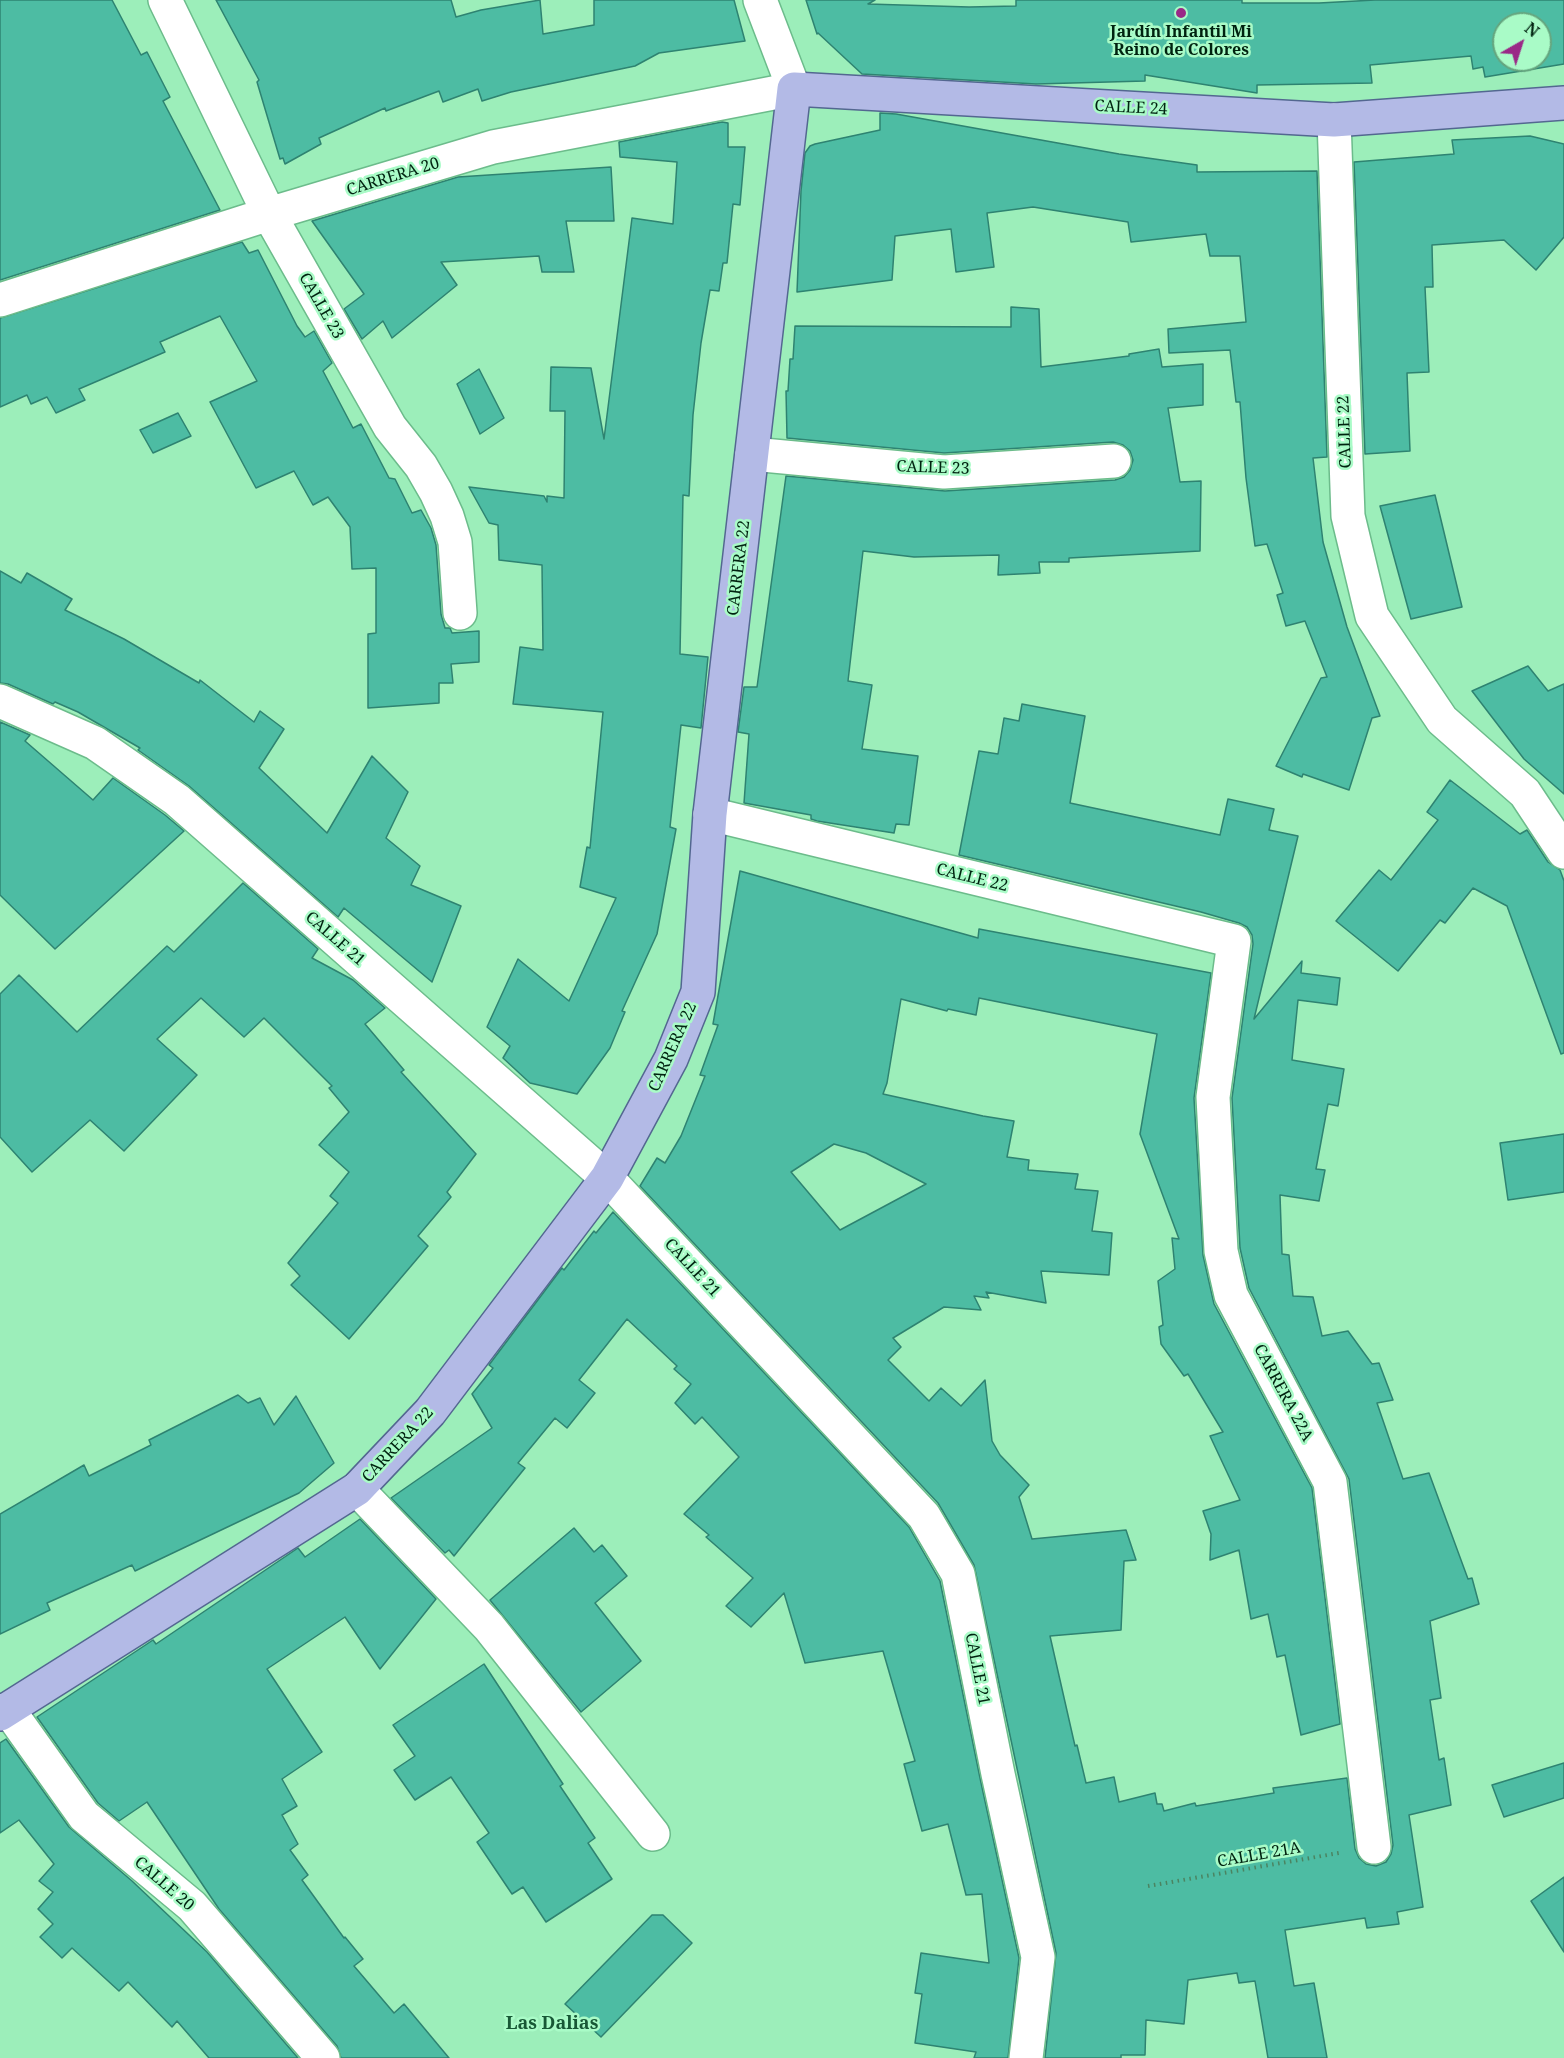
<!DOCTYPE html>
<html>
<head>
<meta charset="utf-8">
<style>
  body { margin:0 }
  #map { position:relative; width:1564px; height:2058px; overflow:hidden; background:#9ceeba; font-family:"Noto Serif",serif }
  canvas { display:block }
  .north { position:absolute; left:1492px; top:12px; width:60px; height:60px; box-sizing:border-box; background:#a9fbc7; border:2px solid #65a57e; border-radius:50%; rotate:39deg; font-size:16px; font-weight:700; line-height:24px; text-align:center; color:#002310 }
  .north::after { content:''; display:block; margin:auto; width:21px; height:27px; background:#9a2987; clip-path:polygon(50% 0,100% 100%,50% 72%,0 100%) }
</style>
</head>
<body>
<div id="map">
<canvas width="1564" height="2058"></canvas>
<div class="north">N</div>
</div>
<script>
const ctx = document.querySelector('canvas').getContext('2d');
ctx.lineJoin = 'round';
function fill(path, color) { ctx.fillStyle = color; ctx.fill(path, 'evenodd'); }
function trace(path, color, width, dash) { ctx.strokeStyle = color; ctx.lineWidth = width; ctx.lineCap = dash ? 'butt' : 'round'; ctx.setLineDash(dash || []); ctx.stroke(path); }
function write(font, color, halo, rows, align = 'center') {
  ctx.font = font + ' "Noto Serif",serif'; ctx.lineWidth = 5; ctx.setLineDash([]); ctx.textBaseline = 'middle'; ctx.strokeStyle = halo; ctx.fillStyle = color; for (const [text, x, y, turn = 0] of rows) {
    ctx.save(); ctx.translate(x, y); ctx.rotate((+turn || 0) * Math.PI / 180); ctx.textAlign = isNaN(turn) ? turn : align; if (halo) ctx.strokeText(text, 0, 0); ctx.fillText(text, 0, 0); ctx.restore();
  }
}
const building = new Path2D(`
  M 0,0 L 112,0 L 141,55 L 147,52 L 170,97 L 163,101 L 220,210 L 0,280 Z
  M 216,0 L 451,0 L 456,17 L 481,10 L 540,0 L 543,34 L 594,25 L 594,0 L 734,0 L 745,41 L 659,53 L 635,66 L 511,92 L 482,101 L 478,89 L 443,102 L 439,91 L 386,111 L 385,108 L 319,138 L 321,144 L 285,164 L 283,158 L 280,159 L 257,82 L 259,80 Z
  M 806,0 L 875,0 L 868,4 L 969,7 L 1016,6 L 1016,0 L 1242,0 L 1242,3 L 1319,3 L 1375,0 L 1564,0 L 1564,64 L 1485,77 L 1483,67 L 1473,69 L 1471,56 L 1370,65 L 1372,83 L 1257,85 L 1257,93 L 1145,75 L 1145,81 L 1036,84 L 862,74 L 818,33 L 817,34 ZM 1504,24 L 1540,24 L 1540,60 L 1504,60 Z
  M 880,113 L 896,114 L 1119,154 L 1197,165 L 1197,172 L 1317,171 L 1327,457 L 1313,458 L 1323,542 L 1347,627 L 1380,716 L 1372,718 L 1349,790 L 1303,774 L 1302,777 L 1276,766 L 1321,678 L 1327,677 L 1305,621 L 1286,626 L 1277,595 L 1283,593 L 1267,544 L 1255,546 L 1246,478 L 1240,402 L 1236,402 L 1230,350 L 1169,353 L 1168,329 L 1246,322 L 1240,256 L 1210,256 L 1206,234 L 1131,242 L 1128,222 L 1033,207 L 987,213 L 994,267 L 956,272 L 951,229 L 895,236 L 892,280 L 797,292 L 801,191 L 805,153 L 810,146 L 815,144 L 880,130 Z
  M 722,122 L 728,123 L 728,147 L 745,147 L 740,205 L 733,204 L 727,263 L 723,263 L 719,291 L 710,290 L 701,343 L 693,415 L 689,496 L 683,495 L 680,654 L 708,657 L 701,728 L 681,725 L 670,827 L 676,829 L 657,934 L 622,1011 L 625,1012 L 610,1048 L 577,1094 L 530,1083 L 503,1058 L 510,1046 L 487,1027 L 518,959 L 569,1001 L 616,898 L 580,887 L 587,847 L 590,848 L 603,712 L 513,704 L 520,647 L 543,650 L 542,565 L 499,560 L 498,525 L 489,523 L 469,487 L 544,496 L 547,502 L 547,496 L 564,498 L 565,411 L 550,411 L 551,367 L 591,368 L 604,439 L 632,218 L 673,224 L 677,162 L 620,157 L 619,142 Z
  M 1530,136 L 1564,144 L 1564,237 L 1536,270 L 1504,240 L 1432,245 L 1433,287 L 1425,287 L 1429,372 L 1407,373 L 1410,451 L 1365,454 L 1354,162 L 1454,154 L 1452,140 Z
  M 611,167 L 614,221 L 566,221 L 574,272 L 542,272 L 539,256 L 441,262 L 457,285 L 392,338 L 383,321 L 362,339 L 344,309 L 364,294 L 312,221 L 458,177 Z
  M 242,242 L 249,253 L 258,250 L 297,326 L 305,337 L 314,331 L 332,363 L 323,371 L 353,428 L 361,424 L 389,478 L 395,479 L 412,513 L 421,510 L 431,528 L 436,545 L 441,614 L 445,628 L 450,628 L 452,633 L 479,631 L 479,662 L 451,664 L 453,683 L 439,683 L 439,703 L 368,708 L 368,634 L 376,633 L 376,568 L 352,569 L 350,527 L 328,497 L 313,505 L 294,471 L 256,488 L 210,402 L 257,381 L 220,316 L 160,342 L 165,352 L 79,389 L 85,400 L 56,413 L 47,397 L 31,404 L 27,395 L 0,407 L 0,318 Z
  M 1011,307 L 1039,309 L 1041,367 L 1129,356 L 1129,354 L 1159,349 L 1162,367 L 1203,364 L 1203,405 L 1168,408 L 1180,482 L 1201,481 L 1200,551 L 1069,558 L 1069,562 L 1039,562 L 1040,573 L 998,575 L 999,555 L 914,557 L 863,551 L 848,681 L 872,685 L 862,749 L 918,756 L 909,825 L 896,824 L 894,833 L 817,821 L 811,819 L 811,815 L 744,803 L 749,734 L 738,732 L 744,687 L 757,687 L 786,476 L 945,491 L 1115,480 L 1124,477 L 1130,470 L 1133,460 L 1130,451 L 1123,445 L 1113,442 L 944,453 L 787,438 L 786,391 L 788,391 L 790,359 L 793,359 L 795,326 L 1011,327 Z
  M 479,369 L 504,418 L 480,434 L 457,384 Z
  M 178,413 L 191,436 L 153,453 L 140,430 Z
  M 1435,495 L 1462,607 L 1411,619 L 1380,506 Z
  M 0,571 L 21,583 L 27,573 L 72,599 L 65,610 L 124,639 L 199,683 L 200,680 L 254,722 L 260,711 L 284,729 L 259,768 L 327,833 L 372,756 L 408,792 L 386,838 L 420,866 L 411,885 L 461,906 L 432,982 L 344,908 L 338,917 L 189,786 L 138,750 L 140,748 L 78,712 L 55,702 L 53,704 L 8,684 L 0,683 Z
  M 1528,666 L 1548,691 L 1564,684 L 1564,794 L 1524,759 L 1472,691 Z
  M 1022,704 L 1085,716 L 1070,803 L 1220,835 L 1228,799 L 1274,809 L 1269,830 L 1298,836 L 1254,1019 L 1302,961 L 1301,973 L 1340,978 L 1337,1005 L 1298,1000 L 1292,1060 L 1344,1069 L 1338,1106 L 1328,1104 L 1316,1169 L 1325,1170 L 1319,1201 L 1280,1195 L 1282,1254 L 1289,1255 L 1293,1296 L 1313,1297 L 1322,1336 L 1348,1331 L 1372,1364 L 1379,1363 L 1393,1400 L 1377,1403 L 1403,1479 L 1429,1473 L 1468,1579 L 1472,1578 L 1479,1604 L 1430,1621 L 1441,1698 L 1430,1700 L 1439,1760 L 1444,1758 L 1451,1805 L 1409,1815 L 1423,1907 L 1397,1912 L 1399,1924 L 1367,1928 L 1365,1918 L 1285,1930 L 1294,1986 L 1314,1983 L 1327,2058 L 1268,2058 L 1255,1981 L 1239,1983 L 1237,1973 L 1188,1980 L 1184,2024 L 1146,2020 L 1145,2055 L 1121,2055 L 1121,2058 L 1045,2058 L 1056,1953 L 974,1565 L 938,1503 L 640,1186 L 657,1158 L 665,1163 L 681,1136 L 705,1076 L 700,1075 L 718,1025 L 713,1024 L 740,871 L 978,938 L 979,929 L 1211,973 L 1194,1098 L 1203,1255 L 1214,1304 L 1312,1488 L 1340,1724 L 1301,1735 L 1285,1655 L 1277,1657 L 1268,1614 L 1251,1619 L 1239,1550 L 1210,1560 L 1211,1534 L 1203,1511 L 1240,1500 L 1210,1436 L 1223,1432 L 1188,1374 L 1184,1376 L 1161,1344 L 1159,1327 L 1163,1325 L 1158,1281 L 1175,1269 L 1172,1238 L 1179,1239 L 1140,1134 L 1157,1034 L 979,998 L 976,1015 L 948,1009 L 947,1011 L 901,999 L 887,1083 L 883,1094 L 983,1116 L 1014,1121 L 1007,1157 L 1029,1160 L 1028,1170 L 1078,1174 L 1075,1189 L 1098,1191 L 1092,1231 L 1112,1233 L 1109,1275 L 1041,1271 L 1046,1303 L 986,1292 L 989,1298 L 974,1296 L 981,1310 L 944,1307 L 893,1338 L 901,1347 L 888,1360 L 929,1401 L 941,1388 L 961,1406 L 985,1380 L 992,1441 L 1000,1455 L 1029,1485 L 1019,1497 L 1032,1539 L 1126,1530 L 1136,1560 L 1124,1561 L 1121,1630 L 1050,1636 L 1075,1746 L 1077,1745 L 1086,1783 L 1114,1777 L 1119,1802 L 1155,1793 L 1157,1804 L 1162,1804 L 1164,1811 L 1195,1803 L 1196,1806 L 1274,1793 L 1273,1788 L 1347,1778 L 1355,1849 L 1359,1858 L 1366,1864 L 1376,1866 L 1386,1862 L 1391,1854 L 1393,1845 L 1349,1479 L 1249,1288 L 1240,1248 L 1232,1098 L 1253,944 L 1252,935 L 1247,927 L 1239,923 L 1201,912 L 959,855 L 979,751 L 998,754 L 1004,718 L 1019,721 ZM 834,1144 L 866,1153 L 926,1184 L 840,1230 L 791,1172 Z
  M 0,722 L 30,735 L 25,741 L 93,800 L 113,778 L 165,815 L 184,831 L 55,949 L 0,895 Z
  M 1450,780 L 1520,834 L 1527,830 L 1548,862 L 1560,870 L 1564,881 L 1564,1053 L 1561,1054 L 1507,906 L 1473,888 L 1445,923 L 1440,920 L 1398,971 L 1336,921 L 1379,870 L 1391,880 L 1438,820 L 1427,812 Z
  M 243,883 L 318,949 L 312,958 L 353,980 L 385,1008 L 365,1024 L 404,1070 L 401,1072 L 476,1154 L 447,1192 L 451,1197 L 418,1236 L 428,1246 L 349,1339 L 291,1285 L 300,1276 L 288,1263 L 338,1203 L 330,1196 L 349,1172 L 319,1145 L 349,1112 L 329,1088 L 332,1086 L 264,1018 L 244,1037 L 201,998 L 157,1039 L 197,1075 L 124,1151 L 90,1120 L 32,1172 L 0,1137 L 0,994 L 19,975 L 77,1032 L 167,946 L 174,952 Z
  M 1564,1134 L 1564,1192 L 1508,1200 L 1500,1143 Z
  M 613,1212 L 909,1527 L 940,1581 L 980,1778 L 1019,1958 L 1008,2058 L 974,2058 L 976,2052 L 915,2043 L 922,1994 L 915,1993 L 921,1953 L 989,1963 L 982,1894 L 966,1895 L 948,1824 L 922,1831 L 904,1764 L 915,1761 L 883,1651 L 805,1663 L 784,1593 L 751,1627 L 726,1606 L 753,1578 L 706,1537 L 709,1535 L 684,1514 L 739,1457 L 702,1417 L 695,1424 L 675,1403 L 691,1384 L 674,1369 L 677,1366 L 627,1319 L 579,1380 L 595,1393 L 567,1428 L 555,1418 L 518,1463 L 525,1468 L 454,1556 L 449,1550 L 445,1553 L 391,1498 L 492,1428 L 472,1394 L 493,1368 L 489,1365 L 562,1268 L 564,1270 L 594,1231 L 596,1233 Z
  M 238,1395 L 248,1403 L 260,1398 L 274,1425 L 296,1396 L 334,1463 L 299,1493 L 135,1571 L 132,1565 L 47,1603 L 50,1610 L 0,1634 L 0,1514 L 84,1465 L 89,1476 L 151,1445 L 149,1440 Z
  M 360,1519 L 436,1599 L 380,1669 L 345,1617 L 267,1669 L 322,1752 L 282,1779 L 297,1806 L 282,1815 L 298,1844 L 290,1850 L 308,1875 L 302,1880 L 344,1938 L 345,1937 L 363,1959 L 354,1966 L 394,2013 L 404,2004 L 449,2058 L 341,2058 L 337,2046 L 219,1909 L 147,1802 L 119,1821 L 98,1803 L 37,1717 L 153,1640 L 156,1644 L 298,1548 L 305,1557 Z
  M 574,1528 L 594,1552 L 602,1545 L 627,1576 L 595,1603 L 641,1661 L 581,1712 L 490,1600 Z
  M 484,1664 L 563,1784 L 560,1786 L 595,1838 L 588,1843 L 612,1879 L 546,1922 L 523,1887 L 512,1894 L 477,1842 L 489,1833 L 451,1777 L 415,1800 L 394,1770 L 415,1756 L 393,1725 Z
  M 6,1739 L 69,1827 L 132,1881 L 207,1952 L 298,2058 L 209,2058 L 177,2021 L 172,2027 L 128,1982 L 119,1991 L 72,1948 L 62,1958 L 40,1937 L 53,1924 L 38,1909 L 53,1892 L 39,1881 L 54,1864 L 19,1820 L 0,1833 L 0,1743 Z
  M 1564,1763 L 1564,1798 L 1504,1817 L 1492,1785 Z
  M 1564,1877 L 1564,1952 L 1531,1901 Z
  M 652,1915 L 663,1915 L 692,1943 L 601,2037 L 565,2004 Z`);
fill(building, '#4dbca3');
trace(building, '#2e8371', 1.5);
const minor = new Path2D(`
  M 165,0 L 269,214 L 390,427 L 421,466 L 436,492 L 447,516 L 455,542 L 460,613
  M 1334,120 L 1348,516 L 1372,616 L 1442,720 L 1525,793 L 1564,852
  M 0,300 L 269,214 L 493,147 L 794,89
  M 752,454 L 944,472 L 1114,461
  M 0,701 L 95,743 L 177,800 L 607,1178 L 924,1516 L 958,1574 L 998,1774 L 1038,1957 L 1026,2058
  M 710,814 L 1234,941 L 1213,1097 L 1221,1251 L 1231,1295 L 1330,1482 L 1374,1847
  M 357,1489 L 489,1627 L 653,1834
  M 8,1709 L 84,1816 L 192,1906 L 323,2058`);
const tertiary = new Path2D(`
  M 760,0 L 794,89`);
const primary = new Path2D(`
  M 0,1714 L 357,1489 L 430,1412 L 607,1178 L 671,1059 L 698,992 L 710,814 L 794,89 L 1334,120 L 1564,103`);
trace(minor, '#6cbc8b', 36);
trace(tertiary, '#6cbc8b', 36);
trace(primary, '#536790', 36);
trace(new Path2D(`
  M 1148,1886 L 1339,1853`), '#4b8461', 4, [1.5, 4.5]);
trace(minor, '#fff', 33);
trace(tertiary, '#fff', 33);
trace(primary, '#b3bae6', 33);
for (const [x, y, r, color] of [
  [1181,13,6,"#9a2987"]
]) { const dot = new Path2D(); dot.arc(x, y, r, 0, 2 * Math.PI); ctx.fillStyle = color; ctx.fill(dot); trace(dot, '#a9fbc7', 2); }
write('bold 16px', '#002310', '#a9fbc7', [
  ["Jardín Infantil Mi",1181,32],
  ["Reino de Colores",1181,50]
]);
write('16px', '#002310', '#a9fbc7', [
  ["CALLE 24",1131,108,3],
  ["CARRERA 20",393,177,-17],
  ["CALLE 23",321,306,60],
  ["CALLE 22",1345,432,-92],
  ["CALLE 23",933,468,2],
  ["CARRERA 22",739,568,-83],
  ["CALLE 22",972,878,14],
  ["CALLE 21",335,939,41],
  ["CARRERA 22",673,1047,-66],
  ["CALLE 21",692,1268,47],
  ["CARRERA 22A",1283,1393,62],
  ["CARRERA 22",398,1445,-47],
  ["CALLE 21",977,1669,79],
  ["CALLE 21A",1259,1855,-10],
  ["CALLE 20",164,1884,41]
]);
write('bold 18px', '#185836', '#a9fbc7', [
  ["Las Dalias",552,2024]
]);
</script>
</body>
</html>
